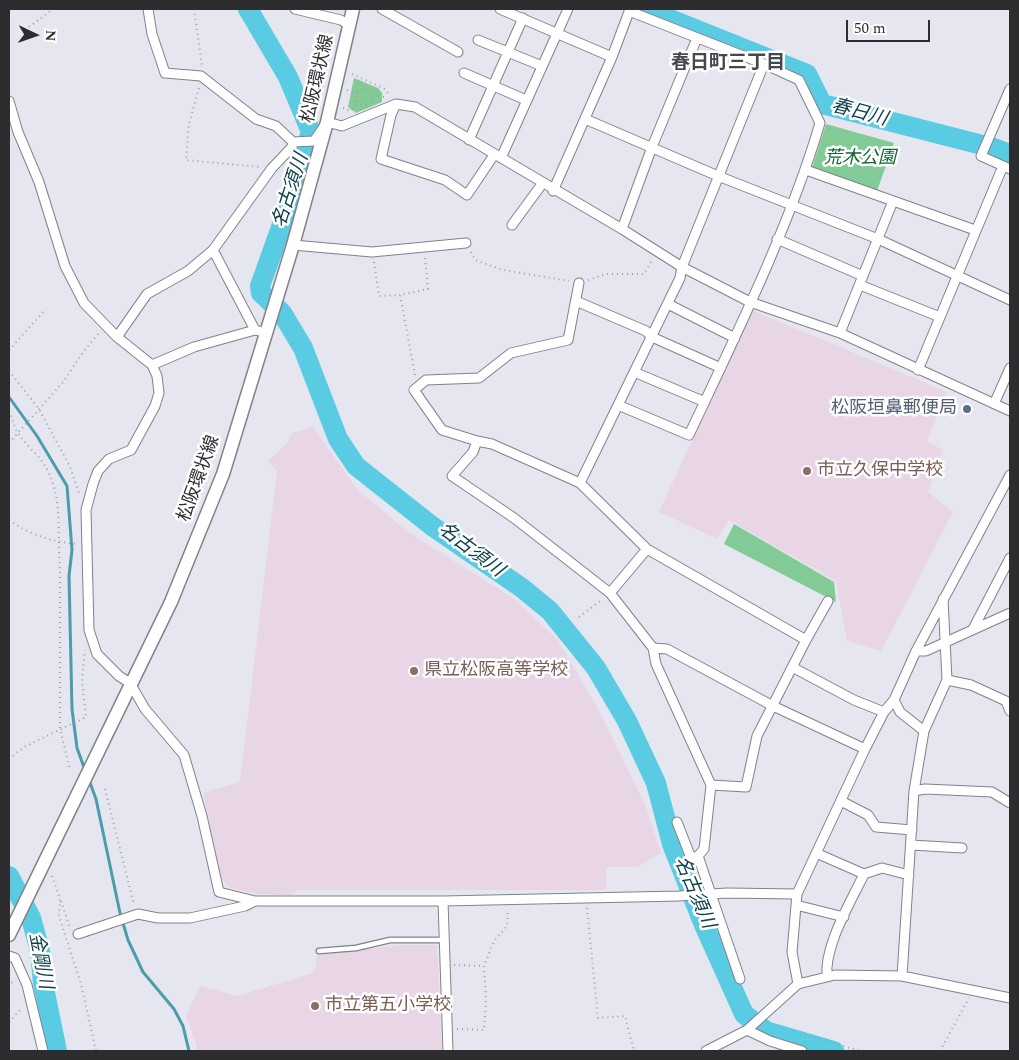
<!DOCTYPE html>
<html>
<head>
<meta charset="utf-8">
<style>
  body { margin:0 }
  #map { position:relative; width:1019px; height:1060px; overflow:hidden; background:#e5e6ef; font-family:Spectral,serif }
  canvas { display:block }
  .frame { position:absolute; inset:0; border:10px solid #2d2d30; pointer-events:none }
  .north { position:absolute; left:10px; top:10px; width:50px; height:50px; -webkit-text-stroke:4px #fff; paint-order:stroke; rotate:93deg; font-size:14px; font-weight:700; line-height:20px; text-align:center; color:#2d2d30 }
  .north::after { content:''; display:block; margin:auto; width:18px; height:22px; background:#2d2d30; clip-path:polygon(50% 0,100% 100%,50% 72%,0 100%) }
  .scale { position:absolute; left:846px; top:20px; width:84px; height:22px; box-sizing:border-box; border:2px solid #2d2d30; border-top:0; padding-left:6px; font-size:15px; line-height:18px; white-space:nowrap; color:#2d2d30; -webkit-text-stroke:4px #fff; paint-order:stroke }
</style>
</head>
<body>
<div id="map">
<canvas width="1019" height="1060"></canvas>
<div class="frame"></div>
<div class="north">N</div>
<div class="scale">50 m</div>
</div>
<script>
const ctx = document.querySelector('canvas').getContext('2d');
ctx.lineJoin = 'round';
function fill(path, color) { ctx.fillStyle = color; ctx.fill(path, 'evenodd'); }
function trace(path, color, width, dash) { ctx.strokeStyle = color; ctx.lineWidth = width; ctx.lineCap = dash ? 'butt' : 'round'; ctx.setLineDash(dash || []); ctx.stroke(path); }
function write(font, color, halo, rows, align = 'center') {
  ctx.font = font + ' Spectral,"Noto Sans JP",serif'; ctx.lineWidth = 5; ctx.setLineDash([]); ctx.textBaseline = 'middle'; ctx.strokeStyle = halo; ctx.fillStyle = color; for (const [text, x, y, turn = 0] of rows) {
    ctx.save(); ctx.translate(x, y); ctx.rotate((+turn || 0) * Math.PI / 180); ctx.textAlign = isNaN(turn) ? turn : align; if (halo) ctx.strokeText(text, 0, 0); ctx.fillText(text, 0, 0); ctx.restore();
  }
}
fill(new Path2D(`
  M 752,310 L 947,392 L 927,441 L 943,450 L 928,492 L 953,512 L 881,651 L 847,641 L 836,581 L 729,520 L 717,539 L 659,512 Z
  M 313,427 L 357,489 L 408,532 L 513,598 L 557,639 L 595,703 L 645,804 L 661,853 L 638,867 L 606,867 L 606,890 L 298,890 L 292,895 L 255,894 L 229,887 L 221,878 L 203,793 L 240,782 L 277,471 L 268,461 L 284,446 L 293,433 Z
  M 401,945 L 437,945 L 442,1051 L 196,1051 L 197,1046 L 186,1016 L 200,986 L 237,996 L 313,973 L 316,966 L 317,955 Z`), '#e8d6e7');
fill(new Path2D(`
  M 354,78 L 378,88 L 382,93 L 382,102 L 356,113 L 348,107 Z
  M 826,124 L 894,143 L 877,191 L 812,168 Z
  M 734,524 L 834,582 L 836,602 L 724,544 Z`), '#83cb96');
trace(new Path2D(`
  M 9,397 L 37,436 L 67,486 L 72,550 L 69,576 L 72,709 L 77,748 L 85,770
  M 89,780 L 96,799 L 120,913 L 128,940 L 143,972 L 174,1009 L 183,1026 L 189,1051`), '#4c9cad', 3);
trace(new Path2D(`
  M 248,9 L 288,77 L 311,132 L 288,208 L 260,286 L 261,293 L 282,313 L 303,348 L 338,439 L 356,466 L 432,526 L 522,588 L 550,611 L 596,668 L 627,721 L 656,783 L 672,844 L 704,925 L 744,1014 L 766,1031 L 834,1051
  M 645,9 L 807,74 L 822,104 L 994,148 L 1010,154
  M 9,876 L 31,918 L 40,951 L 43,983 L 57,1051`), '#59cce3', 20);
const service = new Path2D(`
  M 319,951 L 356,948 L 390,940 L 445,940`);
const minor = new Path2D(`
  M 148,9 L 152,34 L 165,73 L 201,76 L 256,119 L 276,126 L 293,142 L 314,141 L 327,122 L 342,126 L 396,104 L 415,107 L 622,229 L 682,267 L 750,302 L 840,333 L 1010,411
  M 295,9 L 341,20 L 349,25
  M 382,9 L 458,52
  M 500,9 L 612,57
  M 478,40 L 542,66
  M 764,64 L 682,267 L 680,278 L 580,483 L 492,444 L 477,441 L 473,452 L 452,476 L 514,518 L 610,593 L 653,648 L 667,649 L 773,706 L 865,749
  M 464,73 L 526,100
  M 1010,89 L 981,156 L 1010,169
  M 9,101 L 18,132 L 39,182 L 65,266 L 84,303 L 117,337 L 152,365 L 194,347 L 255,330
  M 396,104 L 391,115 L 381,159 L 445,180 L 467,195 L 494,155
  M 585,119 L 718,176 L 878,239 L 1010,300
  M 469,140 L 523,18
  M 501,158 L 568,9
  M 806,170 L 975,230
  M 553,191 L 612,57 L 630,9
  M 512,225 L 542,184
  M 622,229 L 652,147 L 697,38
  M 777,239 L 863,276
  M 293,245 L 372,252 L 466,243
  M 213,250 L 255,330 L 259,331
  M 860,285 L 940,317
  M 576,301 L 646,331 L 652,337 L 721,368
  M 668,304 L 735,338
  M 840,333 L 893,201
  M 117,337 L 147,294 L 188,271 L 213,250 L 272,168 L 292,147 L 293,142
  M 152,365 L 157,376 L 159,393 L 155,406 L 131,450 L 109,459 L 98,471 L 93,484 L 86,510 L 89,630 L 97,654 L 119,676 L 130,683 L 145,709 L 184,755 L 202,816 L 219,892 L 255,901 L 443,901 L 679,896 L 727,893 L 797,894
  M 918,370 L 1003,166
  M 634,372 L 705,402
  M 994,404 L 1010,368
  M 618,405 L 689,435 C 736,335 789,228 820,123 L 799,80 L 764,64 L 629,11
  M 477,441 L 442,430 L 414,390 L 426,380 L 479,378 L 511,353 L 568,340 L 579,283
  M 580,483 L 647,549
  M 610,593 L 647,549 L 806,640 L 757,736 L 746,787 L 711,785
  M 973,629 L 1010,558
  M 806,640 L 828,601
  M 653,648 L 656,664 L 711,785 L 704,849 L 698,856 L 740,979
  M 916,651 L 926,651 L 1010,613
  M 792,667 L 854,700 L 884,712
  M 947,680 L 971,685 L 1006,701 L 1010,711
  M 894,700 L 900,712 L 924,731
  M 914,791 L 925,789 L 992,792 L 1010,803
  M 841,801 L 868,815 L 876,827 L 912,830
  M 677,822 L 691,858 L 698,856
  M 911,845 L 962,848
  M 816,853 L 864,874
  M 443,901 L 448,1051
  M 796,905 L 844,917
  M 78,934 L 138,914 L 158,918 L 190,918 L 245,906 L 255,901
  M 9,956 L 15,958 L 27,985 L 43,1051
  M 902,976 L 914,791 L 924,731 L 947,680 L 943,599
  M 827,977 C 824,945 851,902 864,874 L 882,868 L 909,875
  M 798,984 L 792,952 L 797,894 L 865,749 L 884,712 L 894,700 L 916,651 L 1010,475
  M 747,1030 L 770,1041 L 802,1051
  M 706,1051 L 747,1030 L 798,984 L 835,975 L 902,976 L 1010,998`);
const secondary = new Path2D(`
  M 9,935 L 171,602 L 223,474 L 293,245 L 327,122 L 353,9`);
trace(service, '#81828a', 7);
trace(minor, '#81828a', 11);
trace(secondary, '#81828a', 15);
trace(new Path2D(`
  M 194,9 L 202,66
  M 25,30 L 53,9
  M 352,74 L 385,89 L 390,96
  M 199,88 L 189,124 L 186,160 L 261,167
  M356 97a8 8 0 1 1 16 0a8 8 0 1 1-16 0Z
  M 347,90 L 357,94
  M 373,96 L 385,97
  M 343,108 L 350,111 L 358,103
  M 471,252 L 475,260 L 503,270 L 569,281
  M 374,262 L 379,296 L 400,295
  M 588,280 L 606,274 L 644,274 L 652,260
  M 9,350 L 46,309
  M 9,371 L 39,409 L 70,467 L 79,493
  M 415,375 L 400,295 L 428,289 L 425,258
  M 9,411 C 12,418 14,426 17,432 C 26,446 41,456 48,471 C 63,502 57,535 60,569 L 60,729 L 70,770
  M 9,443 L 64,381 L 83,352 L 100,332
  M 9,520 C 30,535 53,542 78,544
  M 579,617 L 603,599
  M 9,759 L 24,747 L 86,717 L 82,681 L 85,650
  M 105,789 L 134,905
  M 52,876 L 60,899 L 59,916 L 81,984 L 96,1051
  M 61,901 L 70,928
  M 587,908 L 598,1018 L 625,1016 L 634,1051
  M 454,965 L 484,966
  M 9,978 L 11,982 L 16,984
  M 9,1022 L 22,1008
  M 457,1029 L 484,1030 L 486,1000 L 484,966 L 494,941 L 507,926 L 508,909
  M 800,1034 L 861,1051
  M 940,1051 L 969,998`), '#9e9fa6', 2, [1, 4]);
trace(service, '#fff', 4.5);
trace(minor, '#fff', 9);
trace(secondary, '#fff', 12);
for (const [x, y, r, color] of [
  [967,409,5,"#5c6f8a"],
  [807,471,5,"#8d6e63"],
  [414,671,5,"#8d6e63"],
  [315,1006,5,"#8d6e63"]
]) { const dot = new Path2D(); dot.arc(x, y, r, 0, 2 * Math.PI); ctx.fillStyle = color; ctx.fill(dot); trace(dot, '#fff', 2); }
write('18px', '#2d2d30', '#fff', [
  ["松阪環状線",319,79,-77],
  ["松阪環状線",200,479,-70]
]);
write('italic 18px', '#116634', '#fff', [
  ["荒木公園",860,159]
]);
write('18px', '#4e5e75', '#fff', [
  ["松阪垣鼻郵便局",957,409]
], 'right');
write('18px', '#785e54', '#fff', [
  ["市立久保中学校",817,471],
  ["県立松阪高等学校",424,671],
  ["市立第五小学校",325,1006]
], 'left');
write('bold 19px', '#47474f', '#fff', [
  ["春日町三丁目",728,64]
]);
write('italic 19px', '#0c414b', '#fff', [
  ["春日川",859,114,15],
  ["名古須川",292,191,-72],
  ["名古須川",470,551,37],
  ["名古須川",693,893,67],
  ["金剛川",39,961,79]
]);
</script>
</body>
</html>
